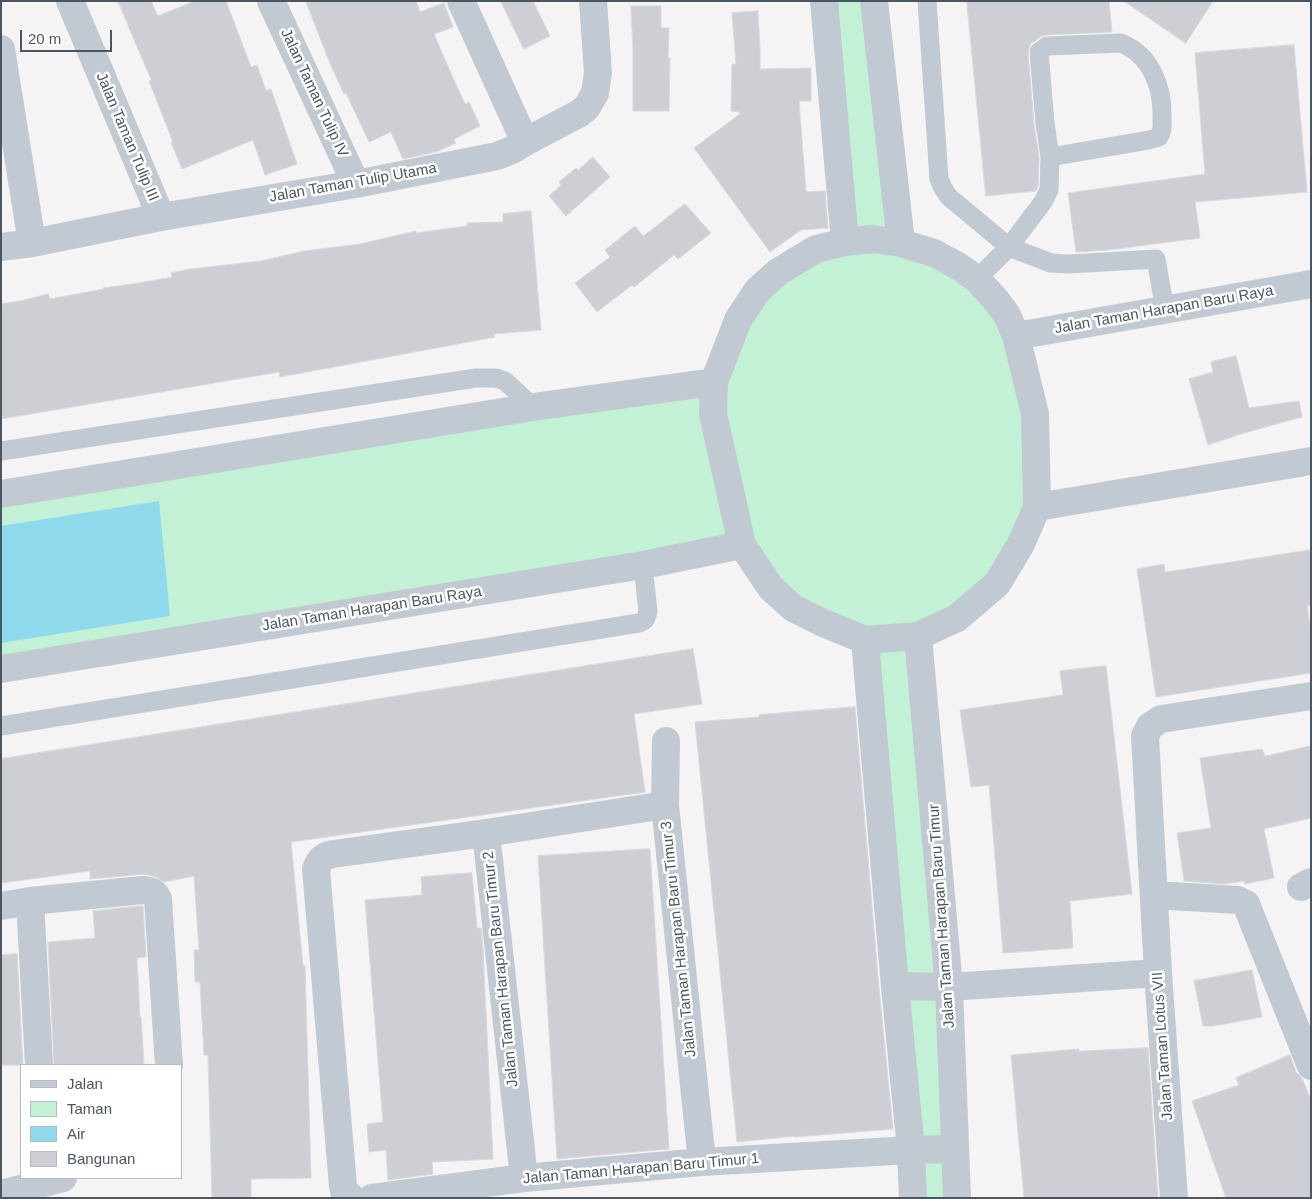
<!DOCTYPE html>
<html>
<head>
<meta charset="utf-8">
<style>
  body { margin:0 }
  #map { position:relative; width:1312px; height:1199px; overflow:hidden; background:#f5f3f3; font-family:Helvetica,sans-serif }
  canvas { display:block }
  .frame { position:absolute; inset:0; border:2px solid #4a5661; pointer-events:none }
  .legend { position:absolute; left:20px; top:1064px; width:162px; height:115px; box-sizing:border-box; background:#fff; border:1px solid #b7bbc0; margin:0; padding:6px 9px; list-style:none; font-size:15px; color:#4a5661 }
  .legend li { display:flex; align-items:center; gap:10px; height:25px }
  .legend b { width:25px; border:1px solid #b7bbc0 }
  .scale { position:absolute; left:20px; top:30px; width:92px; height:22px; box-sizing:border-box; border:2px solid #4a5661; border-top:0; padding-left:6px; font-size:15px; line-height:18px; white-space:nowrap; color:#4a5661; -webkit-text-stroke:4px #fff; paint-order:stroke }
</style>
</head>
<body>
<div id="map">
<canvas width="1312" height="1199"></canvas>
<div class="frame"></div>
<ul class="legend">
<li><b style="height:6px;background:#c1cad2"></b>Jalan</li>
<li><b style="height:14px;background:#c3f1d5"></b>Taman</li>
<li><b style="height:14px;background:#90daee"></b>Air</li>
<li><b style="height:14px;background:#cdcfd5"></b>Bangunan</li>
</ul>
<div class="scale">20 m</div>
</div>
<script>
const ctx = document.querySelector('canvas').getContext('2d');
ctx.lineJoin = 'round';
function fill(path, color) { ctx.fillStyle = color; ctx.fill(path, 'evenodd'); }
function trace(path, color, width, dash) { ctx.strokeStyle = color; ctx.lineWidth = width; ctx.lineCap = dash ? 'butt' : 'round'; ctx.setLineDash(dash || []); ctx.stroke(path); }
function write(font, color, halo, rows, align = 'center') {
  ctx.font = font + ' Helvetica,sans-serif'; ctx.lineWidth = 5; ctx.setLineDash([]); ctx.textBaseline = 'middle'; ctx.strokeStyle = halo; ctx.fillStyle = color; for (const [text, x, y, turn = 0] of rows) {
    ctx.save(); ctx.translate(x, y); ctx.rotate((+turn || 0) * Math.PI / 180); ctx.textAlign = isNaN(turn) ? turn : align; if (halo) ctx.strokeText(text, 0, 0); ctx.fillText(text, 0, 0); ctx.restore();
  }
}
fill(new Path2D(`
  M 824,1 L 874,1 L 901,243 L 934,253 L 1009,318 L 1037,507 L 997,584 L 918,636 L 957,1198 L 913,1198 L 865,640 L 823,623 L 742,545 L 1,669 L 1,494 L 714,382 L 757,291 L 845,242 Z`), '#c3f1d5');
fill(new Path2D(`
  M 159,501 L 170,616 L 1,643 L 1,526 Z`), '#90daee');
const building = new Path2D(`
  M 118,1 L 151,1 L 158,16 L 195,1 L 226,1 L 251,67 L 257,65 L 266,91 L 271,89 L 297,164 L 265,175 L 253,140 L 182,169 L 171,142 L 173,142 L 149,81 L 151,80 Z
  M 306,1 L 416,1 L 420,12 L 444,3 L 453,27 L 434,34 L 453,78 L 465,104 L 469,102 L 480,126 L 454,139 L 456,143 L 436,152 L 403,159 L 391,132 L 369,142 L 346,93 L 344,94 L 329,61 Z
  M 501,1 L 533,1 L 550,36 L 524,49 Z
  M 967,1 L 1109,1 L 1112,32 L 1046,35 L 1040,37 L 1034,42 L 1031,42 L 1031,44 L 1029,48 L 1028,53 L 1034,124 L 1039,158 L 1038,187 L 1036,191 L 986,196 Z
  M 1124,1 L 1213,1 L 1186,43 Z
  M 631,6 L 661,6 L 661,28 L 669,28 L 668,58 L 670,58 L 669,111 L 633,111 L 633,49 Z
  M 758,11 L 760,48 L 760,69 L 811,68 L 811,101 L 799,101 L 806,192 L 825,191 L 828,228 L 801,230 L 770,252 L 694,148 L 740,114 L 739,112 L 731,111 L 732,64 L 736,64 L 732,13 Z
  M 1294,45 L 1307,192 L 1195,202 L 1200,238 L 1108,250 L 1076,252 L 1068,193 L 1205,174 L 1195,53 Z
  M 593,157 L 610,177 L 566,216 L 549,196 L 561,185 L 559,182 L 576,168 L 578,170 Z
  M 685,204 L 711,233 L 678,259 L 674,255 L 634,287 L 632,285 L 597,312 L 575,283 L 610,257 L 605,250 L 635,226 L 643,236 Z
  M 531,211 L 541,330 L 494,334 L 495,337 L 280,377 L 279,372 L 1,419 L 1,304 L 20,301 L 48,294 L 50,299 L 104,289 L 103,288 L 139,283 L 172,277 L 171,273 L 190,269 L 261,261 L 304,251 L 360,244 L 416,231 L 416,233 L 467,226 L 467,223 L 503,222 L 503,214 Z
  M 1236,356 L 1249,408 L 1299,401 L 1302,417 L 1244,433 L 1208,445 L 1189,379 L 1213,372 L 1211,362 Z
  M 1311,550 L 1311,605 L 1307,606 L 1311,632 L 1311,673 L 1156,697 L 1137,569 L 1164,564 L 1165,572 Z
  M 693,649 L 702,704 L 634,714 L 645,792 L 291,842 L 303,966 L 305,966 L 311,1178 L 251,1179 L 251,1198 L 212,1198 L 208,1055 L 204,1055 L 200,982 L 195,982 L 194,950 L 199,950 L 194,876 L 164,882 L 156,877 L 145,874 L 90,879 L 90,871 L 1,883 L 1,759 Z
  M 1106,666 L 1132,894 L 1070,901 L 1073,948 L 1003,953 L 989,785 L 971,787 L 960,710 L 1063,695 L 1060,671 Z
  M 855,707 L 879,988 L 893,1129 L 795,1137 L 795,1136 L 737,1142 L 695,722 L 759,717 L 759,715 Z
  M 1311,746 L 1311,818 L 1264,829 L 1274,878 L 1245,884 L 1244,881 L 1224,884 L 1184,881 L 1177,833 L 1211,828 L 1200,758 L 1262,749 L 1265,756 Z
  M 650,849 L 669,1149 L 557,1159 L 538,856 Z
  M 472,873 L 477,928 L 481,928 L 483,950 L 493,1159 L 432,1162 L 433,1174 L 388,1180 L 386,1150 L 369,1152 L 367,1124 L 383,1122 L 365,900 L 422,895 L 421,877 Z
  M 143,906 L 146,957 L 137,958 L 140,1017 L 141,1017 L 144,1065 L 54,1065 L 48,942 L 95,938 L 93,911 Z
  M 17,954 L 23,1065 L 1,1065 L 1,955 Z
  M 1252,970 L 1262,1017 L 1214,1026 L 1203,1026 L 1194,981 Z
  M 1148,1048 L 1158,1198 L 1024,1198 L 1011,1055 L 1079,1049 L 1079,1051 Z
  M 1290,1055 L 1296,1072 L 1302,1078 L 1311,1100 L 1311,1198 L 1226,1198 L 1192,1101 L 1239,1085 L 1236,1078 Z`);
fill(building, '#cdcfd5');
trace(building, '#d7d9de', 1);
trace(new Path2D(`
  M 927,1 L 939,179 L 943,188 L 949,197 L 1009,247 L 1051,263 L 1069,264 L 1156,259 L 1165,310
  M 977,279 L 1009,247 L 1043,202 L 1049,190 L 1050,157 L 1045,123 L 1039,52 L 1047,46 L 1121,43 C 1151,55 1163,87 1162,118 C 1162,125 1163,131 1159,137 L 1149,140 L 1050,157
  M 1,451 L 476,378 L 496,378 L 505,381 L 533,407
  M 1,726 L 639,623 L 645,620 L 648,612 L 643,565`), '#c1cad2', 19);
trace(new Path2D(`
  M 70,1 L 161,217
  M 271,1 L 356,184
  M 461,1 L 525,142
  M 824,1 L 845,242
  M 874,1 L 901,243
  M 1,49 L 32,243
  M 1,247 L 32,243 L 161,217 L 356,184 L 497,156 L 512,150 L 525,142 L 580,113 L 587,107 L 595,93 L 598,73 L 593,1
  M 1016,336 L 1311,284
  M 1037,507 L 1311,461
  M 666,741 L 665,805 L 702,1162
  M 486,833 L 524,1178
  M 1301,887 L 1311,882
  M 1154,895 L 1238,900 L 1246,904 L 1311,1066
  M 30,901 L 39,1065
  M 1,906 L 30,901 L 143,890 C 151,891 155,892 158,899 L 169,1065
  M 895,986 L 949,987 L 1158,973
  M 1,1194 L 63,1178
  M 352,1198 L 344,1191 L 343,1186 L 316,869 C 320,859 323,856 333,854 L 486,833 L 665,805
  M 372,1198 L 524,1178 L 702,1162 L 911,1150 L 955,1149
  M 1174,1198 L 1158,973 L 1145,736 L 1150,726 L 1161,719 L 1311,696`), '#c1cad2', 28);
trace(new Path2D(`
  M 873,239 L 901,243 L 934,253 L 958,266 L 977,279 L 995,299 L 1007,315 L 1016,336 L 1035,414 L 1037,507 L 1021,544 L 997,584 L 957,618 L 918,636 L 865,640 L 823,623 L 793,608 L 771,588 L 742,545 L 713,414 L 714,382 L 738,320 L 757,291 L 778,272 L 816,249 L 845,242 Z
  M 1,494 L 533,407 L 714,382
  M 918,636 L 949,987 L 957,1198
  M 865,640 L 895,986 L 911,1150 L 913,1198
  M 1,669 L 643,565 L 742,545`), '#c1cad2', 28);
write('15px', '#4a5661', '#fff', [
  ["Jalan Taman Tulip IV",314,93,65],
  ["Jalan Taman Tulip III",127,137,67],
  ["Jalan Taman Tulip Utama",353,183,-10],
  ["Jalan Taman Harapan Baru Raya",1164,310,-10],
  ["Jalan Taman Harapan Baru Raya",372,609,-9],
  ["Jalan Taman Harapan Baru Timur",942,916,-94],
  ["Jalan Taman Harapan Baru Timur 3",679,939,-96],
  ["Jalan Taman Harapan Baru Timur 2",501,969,-96],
  ["Jalan Taman Lotus VII",1163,1046,-94],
  ["Jalan Taman Harapan Baru Timur 1",641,1169,-5]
]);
</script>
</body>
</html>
